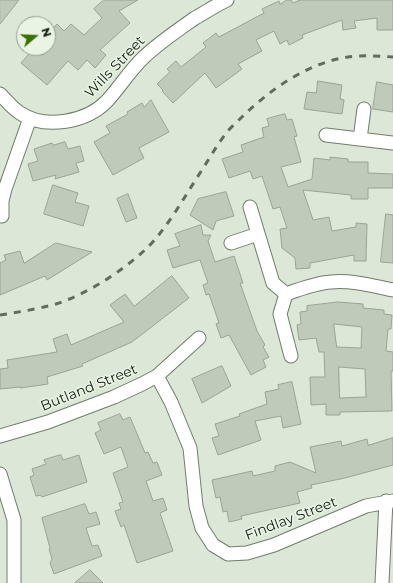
<!DOCTYPE html>
<html>
<head>
<meta charset="utf-8">
<style>
  body { margin:0 }
  #map { position:relative; width:393px; height:583px; overflow:hidden; background:#dce7d7; font-family:Montserrat,sans-serif }
  canvas { display:block }
  .north { position:absolute; left:16px; top:16px; width:40px; height:40px; box-sizing:border-box; background:#e9f4e4; border:1px solid #959d91; border-radius:50%; rotate:71deg; font-size:11px; font-weight:700; line-height:16px; text-align:center; color:#161a14 }
  .north::after { content:''; display:block; margin:auto; width:14px; height:18px; background:#397201; clip-path:polygon(50% 0,100% 100%,50% 72%,0 100%) }
</style>
</head>
<body>
<div id="map">
<canvas width="393" height="583"></canvas>
<div class="north">N</div>
</div>
<script>
const ctx = document.querySelector('canvas').getContext('2d');
ctx.lineJoin = 'round';
function fill(path, color) { ctx.fillStyle = color; ctx.fill(path, 'evenodd'); }
function trace(path, color, width, dash) { ctx.strokeStyle = color; ctx.lineWidth = width; ctx.lineCap = dash ? 'butt' : 'round'; ctx.setLineDash(dash || []); ctx.stroke(path); }
function write(font, color, halo, rows, align = 'center') {
  ctx.font = font + ' Montserrat,sans-serif'; ctx.lineWidth = 3; ctx.setLineDash([]); ctx.textBaseline = 'middle'; ctx.strokeStyle = halo; ctx.fillStyle = color; for (const [text, x, y, turn = 0] of rows) {
    ctx.save(); ctx.translate(x, y); ctx.rotate((+turn || 0) * Math.PI / 180); ctx.textAlign = isNaN(turn) ? turn : align; if (halo) ctx.strokeText(text, 0, 0); ctx.fillText(text, 0, 0); ctx.restore();
  }
}
const building = new Path2D(`
  M 0,0 L 19,0 L 0,24 Z
  M 104,0 L 138,0 L 119,11 L 130,23 L 100,50 L 106,55 L 95,68 L 87,60 L 78,70 L 68,61 L 47,85 L 21,63 L 34,48 L 48,48 L 48,34 L 57,24 L 64,31 L 71,24 L 84,35 L 102,18 L 94,9 Z
  M 287,0 L 291,0 L 293,3 L 300,0 L 393,0 L 393,30 L 377,30 L 377,18 L 354,21 L 356,28 L 343,30 L 342,20 L 302,35 L 303,38 L 289,45 L 287,40 L 280,44 L 274,31 L 256,40 L 262,51 L 238,64 L 242,69 L 216,88 L 205,73 L 173,103 L 162,91 L 163,90 L 157,84 L 170,72 L 167,69 L 176,61 L 181,67 L 206,47 L 203,43 L 216,33 L 219,37 L 264,13 L 262,9 L 279,1 L 280,4 Z
  M 318,81 L 342,85 L 340,99 L 344,100 L 342,114 L 304,109 L 307,92 L 316,93 Z
  M 377,82 L 393,85 L 393,112 L 373,109 Z
  M 151,100 L 169,132 L 139,148 L 144,158 L 113,175 L 94,142 L 110,133 L 106,126 L 128,114 L 127,112 L 142,103 L 144,107 Z
  M 285,114 L 287,120 L 292,119 L 297,136 L 294,137 L 301,162 L 281,167 L 288,187 L 312,179 L 314,158 L 330,160 L 330,157 L 348,159 L 348,162 L 368,162 L 368,173 L 393,174 L 393,188 L 368,188 L 368,199 L 351,199 L 351,195 L 303,190 L 313,220 L 329,217 L 332,231 L 356,227 L 356,223 L 367,224 L 366,261 L 354,261 L 354,255 L 310,263 L 310,268 L 296,269 L 295,258 L 282,248 L 280,229 L 287,228 L 280,207 L 273,209 L 262,176 L 253,179 L 250,171 L 229,178 L 222,159 L 243,152 L 241,145 L 264,137 L 262,128 L 269,126 L 267,119 Z
  M 65,142 L 68,149 L 80,146 L 84,161 L 76,163 L 79,172 L 55,179 L 56,175 L 33,181 L 28,164 L 38,161 L 34,149 L 52,143 L 53,145 Z
  M 53,185 L 78,193 L 75,202 L 89,206 L 83,226 L 44,214 Z
  M 226,192 L 234,216 L 216,221 L 213,230 L 190,215 L 198,199 Z
  M 128,194 L 137,218 L 126,222 L 117,199 Z
  M 386,214 L 393,215 L 393,263 L 381,262 Z
  M 201,225 L 203,235 L 211,235 L 208,241 L 215,262 L 234,256 L 243,283 L 240,283 L 257,331 L 265,345 L 263,347 L 269,357 L 263,360 L 266,367 L 251,375 L 229,335 L 221,338 L 216,324 L 219,323 L 209,294 L 206,295 L 203,285 L 208,283 L 200,260 L 173,268 L 167,250 L 180,246 L 175,234 Z
  M 56,243 L 92,252 L 47,280 L 45,276 L 0,295 L 0,263 L 6,260 L 4,255 L 20,251 L 24,263 Z
  M 172,276 L 189,298 L 132,342 L 82,364 L 83,366 L 47,377 L 48,384 L 20,388 L 20,387 L 0,389 L 0,369 L 8,368 L 7,360 L 57,352 L 53,339 L 67,334 L 71,345 L 124,322 L 110,305 L 125,294 L 134,306 Z
  M 338,302 L 363,304 L 363,308 L 384,310 L 384,314 L 392,315 L 391,329 L 388,329 L 386,351 L 393,352 L 393,371 L 391,371 L 392,411 L 340,412 L 340,415 L 326,415 L 326,404 L 311,405 L 310,377 L 325,377 L 324,352 L 319,352 L 316,338 L 299,340 L 297,325 L 301,324 L 300,312 L 307,311 L 307,306 ZM 334,324 L 362,327 L 361,348 L 337,347 ZM 339,367 L 365,369 L 366,397 L 340,398 Z
  M 222,366 L 231,386 L 202,403 L 192,379 Z
  M 292,382 L 301,424 L 283,428 L 281,416 L 255,421 L 261,440 L 218,455 L 212,438 L 219,436 L 215,424 L 240,416 L 239,414 L 267,404 L 265,392 L 279,389 L 278,385 Z
  M 120,414 L 123,420 L 130,417 L 145,453 L 148,452 L 153,463 L 157,462 L 162,475 L 146,481 L 153,501 L 163,498 L 167,510 L 160,513 L 173,551 L 137,563 L 124,525 L 121,527 L 115,511 L 121,509 L 119,503 L 123,502 L 113,473 L 128,467 L 121,447 L 104,454 L 95,433 L 101,430 L 98,423 Z
  M 393,438 L 393,465 L 345,478 L 311,485 L 312,488 L 297,492 L 300,503 L 241,516 L 242,519 L 229,522 L 227,511 L 223,512 L 220,497 L 216,498 L 212,480 L 252,471 L 253,476 L 275,471 L 275,466 L 290,462 L 316,473 L 310,447 L 341,441 L 342,446 L 367,439 L 368,445 Z
  M 61,455 L 63,460 L 79,455 L 87,482 L 42,497 L 41,495 L 36,496 L 30,477 L 34,475 L 32,469 L 46,464 L 44,460 Z
  M 85,504 L 89,514 L 96,512 L 100,524 L 86,528 L 92,546 L 98,545 L 102,556 L 54,574 L 50,563 L 52,559 L 49,549 L 50,548 L 42,518 Z
  M 90,570 L 103,583 L 75,583 Z`);
fill(building, '#bfcaba');
trace(building, '#99a494', 1);
const street = new Path2D(`
  M 0,94 C 6,100 12,108 20,113 C 45,130 87,122 107,101 C 120,87 130,70 144,57 C 160,42 178,30 195,18 C 206,12 216,5 227,0
  M 326,135 L 393,143
  M 360,139 L 364,109
  M 250,207 L 273,283 L 286,294 C 300,289 316,283 331,282 C 352,280 373,286 393,290
  M 2,216 L 2,201 L 5,189 L 30,118
  M 231,243 L 258,234
  M 286,294 L 280,314 L 291,356
  M 157,376 L 171,402 L 190,448 L 196,506 L 202,528 L 213,545 L 228,554 L 247,553 L 274,545 L 366,506 L 393,501
  M 0,436 L 48,422 L 114,397 L 142,384 L 157,376 L 199,338
  M 0,474 L 14,520 L 14,583
  M 382,583 L 386,501`);
trace(street, '#727c6d', 15);
trace(street, '#fff', 13);
trace(new Path2D(`
  M 0,315 C 19,312 38,309 56,304 C 89,293 121,272 146,249 C 166,230 185,196 200,173 C 209,159 217,145 227,132 C 231,127 237,122 242,117 C 271,89 307,63 348,57 C 362,55 378,56 393,57`), '#636a60', 3, [7, 7]);
write('14px', '#161a14', '#e9f4e4', [
  ["Wills Street",115,67,-46],
  ["Butland Street",89,388,-22],
  ["Findlay Street",291,519,-21]
]);
</script>
</body>
</html>
